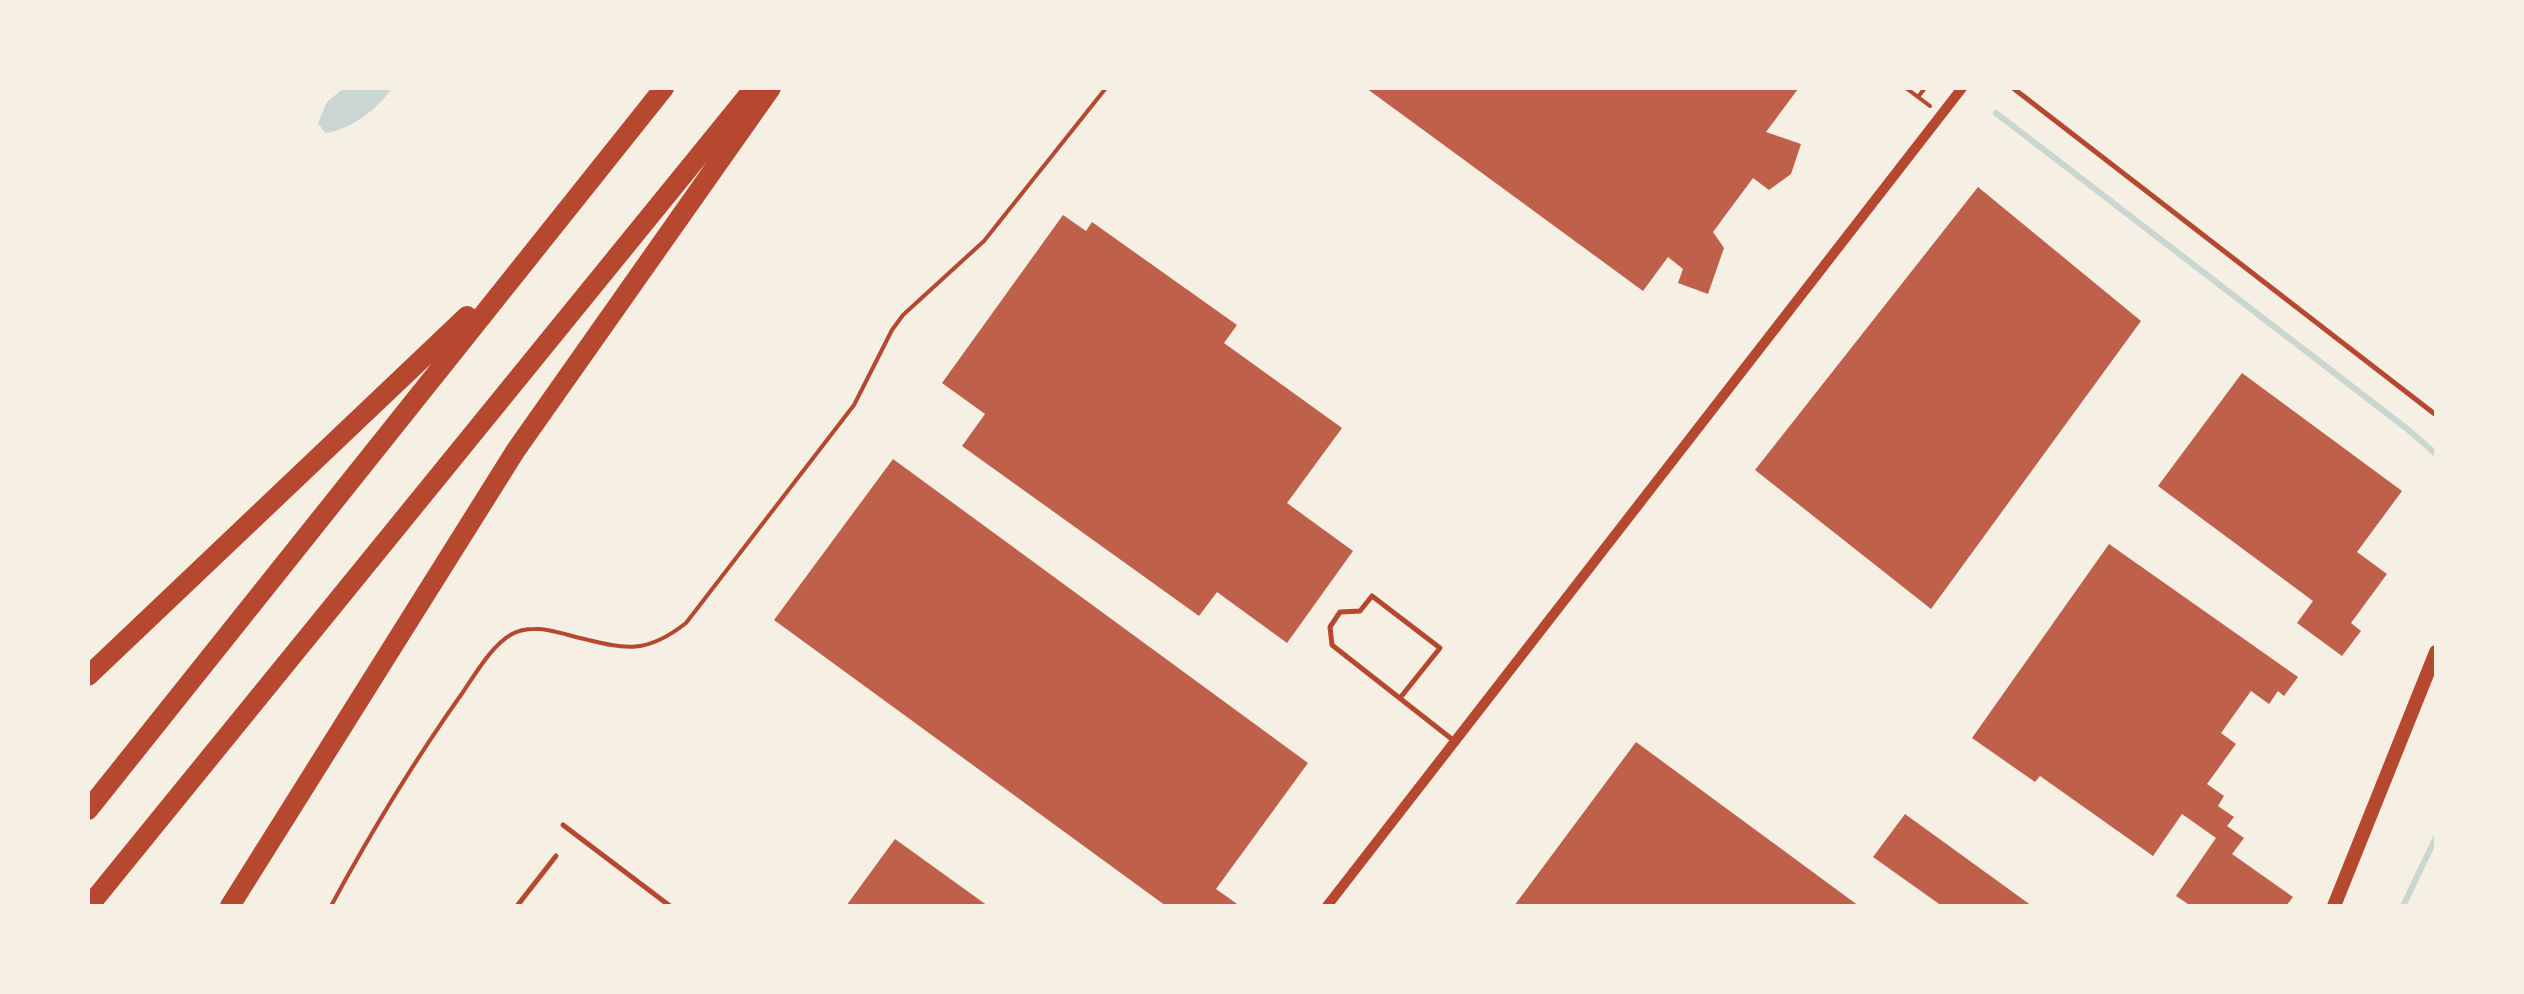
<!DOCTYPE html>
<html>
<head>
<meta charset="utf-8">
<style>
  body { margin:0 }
  #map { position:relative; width:2524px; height:994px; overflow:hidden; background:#f6efe4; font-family:Karla,sans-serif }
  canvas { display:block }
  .frame { position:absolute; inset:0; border:90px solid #f6efe4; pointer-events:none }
</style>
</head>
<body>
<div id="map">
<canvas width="2524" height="994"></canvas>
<div class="frame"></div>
</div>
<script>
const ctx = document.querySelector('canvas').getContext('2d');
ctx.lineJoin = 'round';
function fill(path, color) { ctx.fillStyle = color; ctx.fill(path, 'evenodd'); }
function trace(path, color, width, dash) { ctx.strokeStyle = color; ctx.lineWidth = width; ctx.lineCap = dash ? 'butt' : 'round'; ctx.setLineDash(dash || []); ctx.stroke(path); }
fill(new Path2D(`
  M 344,88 L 392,88 C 378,109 350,130 325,133 L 318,123 L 327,102 Z`), '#c9d6d2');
trace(new Path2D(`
  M 1996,113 L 2406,428 L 2436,454
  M 2403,906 L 2436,837`), '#c9d6d2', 6);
fill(new Path2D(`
  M 1366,88 L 1796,88 L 1798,89 L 1766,132 L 1801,144 L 1791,174 L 1769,190 L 1753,178 L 1713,232 L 1724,248 L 1708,294 L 1678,283 L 1683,269 L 1668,257 L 1643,291 Z
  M 1978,187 L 2141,321 L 1931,609 L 1755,470 Z
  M 1063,215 L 1086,231 L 1092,222 L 1237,325 L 1224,343 L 1342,428 L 1287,503 L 1353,551 L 1287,643 L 1217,592 L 1199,616 L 962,446 L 985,414 L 942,383 Z
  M 2242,373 L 2402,491 L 2357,552 L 2387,574 L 2351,623 L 2361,631 L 2342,656 L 2297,623 L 2313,601 L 2158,486 Z
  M 893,459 L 1308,763 L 1216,889 L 1240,906 L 1166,906 L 774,620 Z
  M 2109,544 L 2298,677 L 2284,696 L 2278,691 L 2269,704 L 2251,691 L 2221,733 L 2236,744 L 2207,784 L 2224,796 L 2218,806 L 2234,817 L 2227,826 L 2244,838 L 2232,854 L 2293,897 L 2286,906 L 2191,906 L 2176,896 L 2216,838 L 2182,814 L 2153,856 L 2040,776 L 2035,782 L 1972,738 Z
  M 1636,742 L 1859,906 L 1514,906 Z
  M 1905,814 L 2032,906 L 1942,906 L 1873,857 Z
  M 895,839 L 988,906 L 846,906 Z`), '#bf614a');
trace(new Path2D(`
  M 1906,88 L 1930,106
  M 1918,97 L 1925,88
  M 331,906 C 371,832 414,761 463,692 C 476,673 492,645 512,634 C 519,630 528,629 535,629 C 547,628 560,633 572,636 C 622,648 643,657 686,623 L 854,405 L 892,330 L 903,315 L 984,241 L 1106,88`), '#b5482f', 4);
trace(new Path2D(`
  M 2013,88 L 2436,415
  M 1400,698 L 1440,648 L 1372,596 L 1360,611 L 1340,612 L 1330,627 L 1332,645 L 1453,740
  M 563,825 L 670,906
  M 517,906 L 556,856`), '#b5482f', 5);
trace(new Path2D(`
  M 1327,906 L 1962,88`), '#b5482f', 10);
trace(new Path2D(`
  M 2334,906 L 2436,652`), '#b5482f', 14);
trace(new Path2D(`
  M 88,676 L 467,316
  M 88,810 L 664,88
  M 89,906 L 754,88
  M 230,906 L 516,450 L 771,88`), '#b5482f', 20);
</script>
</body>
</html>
